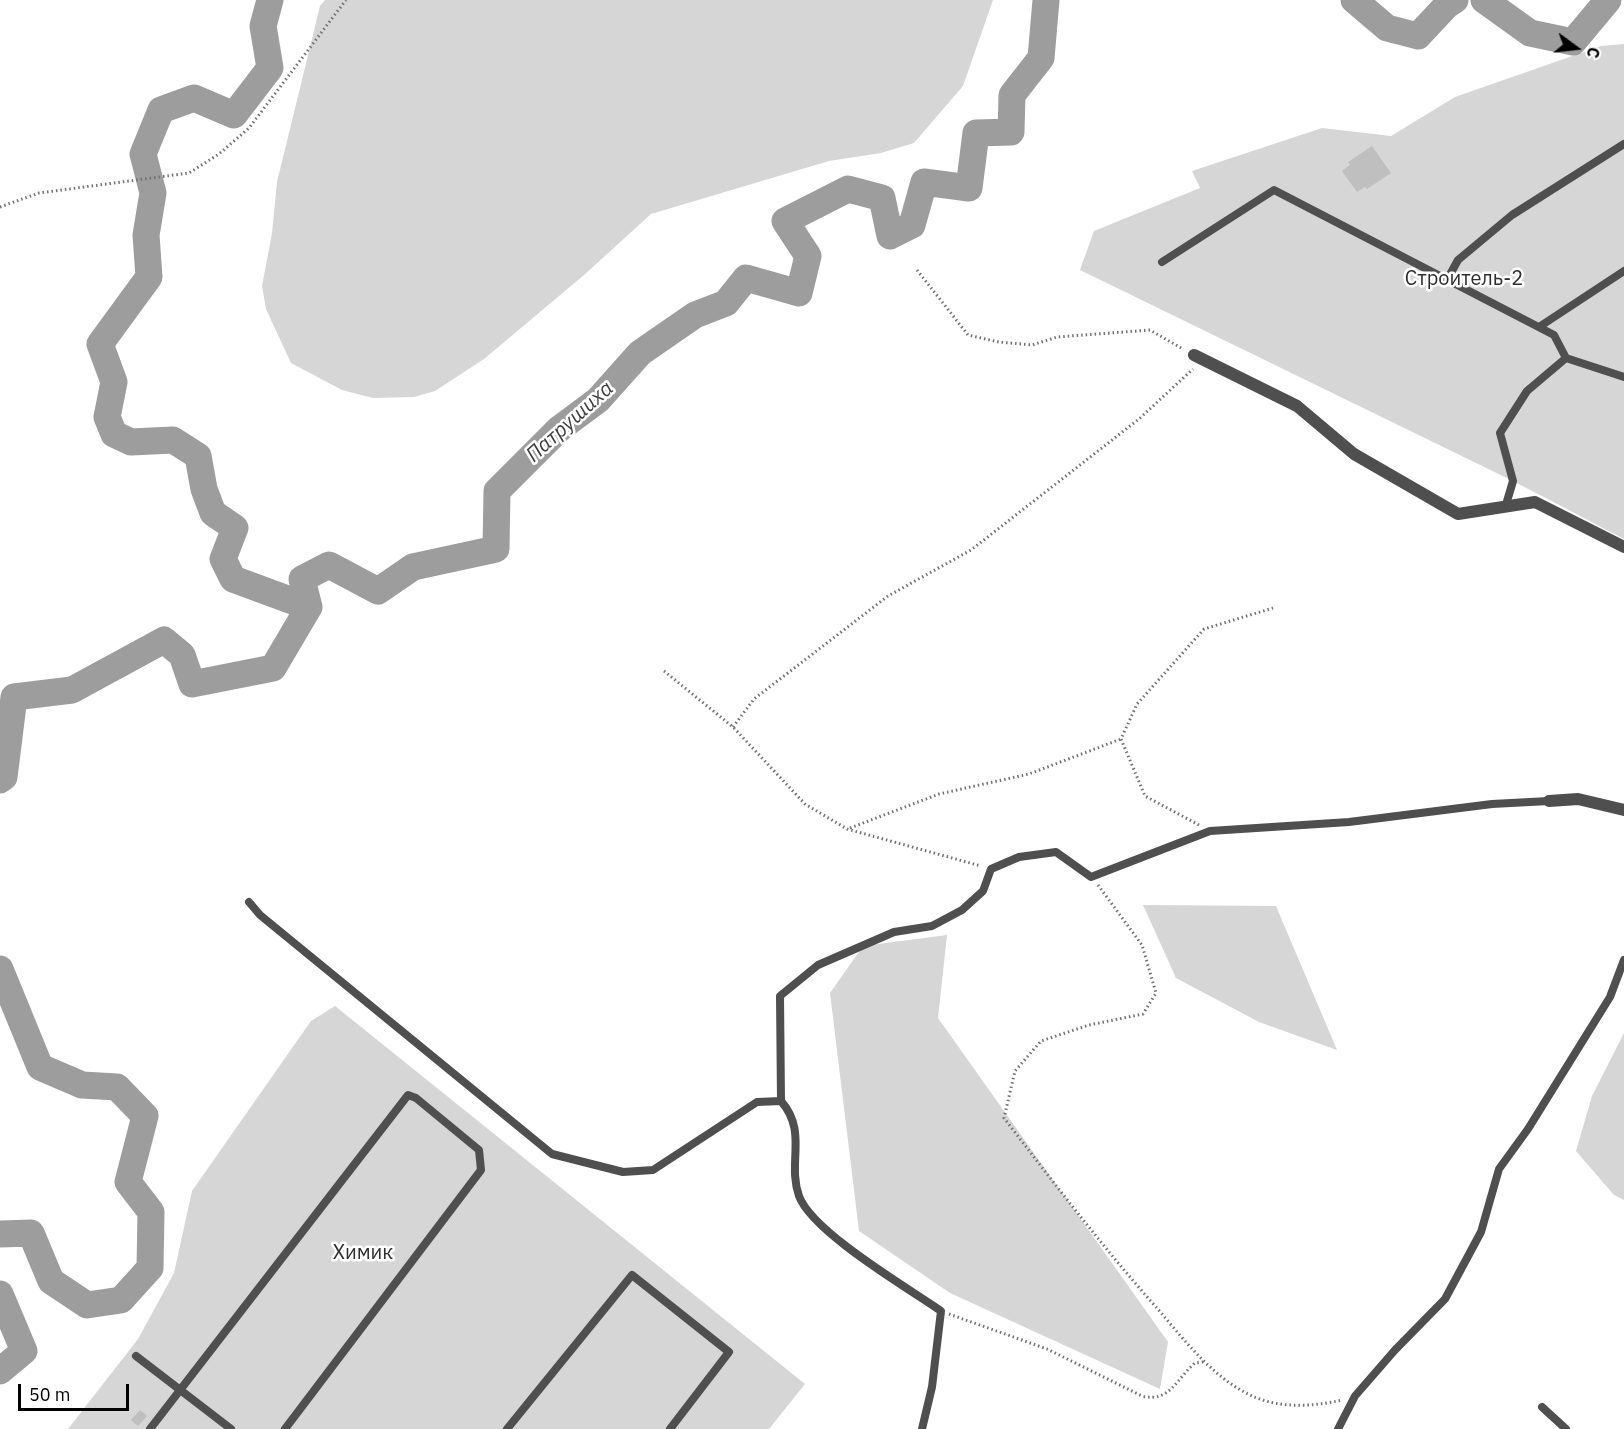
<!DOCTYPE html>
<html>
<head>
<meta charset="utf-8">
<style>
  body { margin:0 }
  #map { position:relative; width:1624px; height:1429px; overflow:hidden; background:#fff; font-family:"IBM Plex Sans",sans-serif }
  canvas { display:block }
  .north { position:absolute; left:1546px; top:18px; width:60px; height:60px; -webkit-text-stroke:4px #fff; paint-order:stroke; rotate:105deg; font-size:16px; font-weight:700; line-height:24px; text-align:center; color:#000 }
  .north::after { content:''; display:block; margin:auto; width:21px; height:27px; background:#000; clip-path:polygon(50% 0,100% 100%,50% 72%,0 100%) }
  .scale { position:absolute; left:18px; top:1384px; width:111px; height:27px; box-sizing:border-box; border:3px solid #000; border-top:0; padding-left:8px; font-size:18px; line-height:21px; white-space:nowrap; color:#000; -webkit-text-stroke:4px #fff; paint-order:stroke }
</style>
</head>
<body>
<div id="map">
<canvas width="1624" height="1429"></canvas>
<div class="north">С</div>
<div class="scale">50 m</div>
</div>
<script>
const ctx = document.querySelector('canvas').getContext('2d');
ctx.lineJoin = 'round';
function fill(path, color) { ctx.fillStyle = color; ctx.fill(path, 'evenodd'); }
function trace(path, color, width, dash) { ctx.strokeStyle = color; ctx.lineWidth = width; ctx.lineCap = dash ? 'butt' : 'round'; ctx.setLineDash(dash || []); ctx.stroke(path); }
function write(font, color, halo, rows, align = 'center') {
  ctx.font = font + ' "IBM Plex Sans",sans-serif'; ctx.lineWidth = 5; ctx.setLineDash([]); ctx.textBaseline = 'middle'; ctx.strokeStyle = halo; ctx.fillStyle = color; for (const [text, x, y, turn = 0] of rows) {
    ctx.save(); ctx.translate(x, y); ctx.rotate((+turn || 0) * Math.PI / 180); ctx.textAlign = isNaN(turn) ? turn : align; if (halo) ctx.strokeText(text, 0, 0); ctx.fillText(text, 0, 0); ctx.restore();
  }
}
fill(new Path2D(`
  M 325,0 L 993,0 L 963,86 L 914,143 L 881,153 L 829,161 L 651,214 L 584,275 L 484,359 L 435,391 L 414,397 L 373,398 L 342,390 L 291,363 L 266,309 L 262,286 L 272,233 L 277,182 L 320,6 Z
  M 1624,44 L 1624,539 L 1513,481 L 1080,270 L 1094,231 L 1200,188 L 1192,171 L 1322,128 L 1391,136 L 1455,97 L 1601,46 Z
  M 1143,905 L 1276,906 L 1337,1050 L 1259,1022 L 1176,978 Z
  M 947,935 L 938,1018 L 1168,1342 L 1160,1389 L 950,1293 L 859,1231 L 830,993 L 863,946 Z
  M 335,1006 L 805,1384 L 769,1429 L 68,1429 L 138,1339 L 174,1273 L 192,1191 L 311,1021 Z
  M 1624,1033 L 1624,1200 L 1614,1195 L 1576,1151 L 1592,1096 Z`), '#d6d6d6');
trace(new Path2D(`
  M 270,0 L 263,26 L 270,68 L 234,115 L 194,98 L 161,110 L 143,154 L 153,193 L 146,235 L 149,277 L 100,344 L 114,382 L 107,417 L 114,434 L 131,442 L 173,440 L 198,456 L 204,489 L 213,513 L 235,528 L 223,559 L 233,579 L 309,607
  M 1354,0 L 1387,28 L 1418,36 L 1447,5 L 1455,0
  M 1484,0 L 1530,33 L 1573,42 L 1608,0
  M 0,780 L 4,777 L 14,697 L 72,690 L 164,640 L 182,655 L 192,684 L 273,668 L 309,607 L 302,579 L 329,565 L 378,591 L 413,567 L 496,549 L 497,491 L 559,429 L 598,400 L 640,353 L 695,315 L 726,303 L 746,278 L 799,293 L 808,256 L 785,221 L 848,189 L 882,198 L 890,236 L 912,225 L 924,182 L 969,188 L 976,133 L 1011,132 L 1012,95 L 1041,58 L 1046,0
  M 0,969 L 40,1067 L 82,1085 L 117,1087 L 145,1116 L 128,1182 L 151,1212 L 150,1268 L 121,1300 L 87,1305 L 51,1281 L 31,1233 L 0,1234
  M 0,1294 L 24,1351 L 0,1371`), '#9d9d9d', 27);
fill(new Path2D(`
  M 1372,146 L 1391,173 L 1367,189 L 1365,187 L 1357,192 L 1342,171 L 1350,165 L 1348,162 Z
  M 140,1410 L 147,1416 L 138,1426 L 131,1420 Z`), '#bfbfbf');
trace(new Path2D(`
  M 0,207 L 39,193 L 189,173 L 219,154 L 249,128 L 346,0
  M 917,270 L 968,335 L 999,342 L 1032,345 L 1057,337 L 1150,330 L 1183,349
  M 664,671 L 733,727 L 805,804 L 847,829 L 981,866
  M 733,727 L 754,699 L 888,596 L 971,550 L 1139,419 L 1193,369
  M 1199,825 L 1145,796 L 1121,739 L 1137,704 L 1204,629 L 1273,608
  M 850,828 L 939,794 L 1029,774 L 1121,739
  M 1098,885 L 1142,945 L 1156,993 L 1143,1014 L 1089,1025 L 1041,1041 L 1015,1071 L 1004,1118 C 1053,1182 1102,1246 1156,1307 C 1183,1338 1210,1375 1248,1394 C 1277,1409 1311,1407 1342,1400
  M 949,1314 L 1047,1349 L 1142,1396 C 1170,1403 1176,1379 1195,1363 L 1203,1362`), '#717171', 3, [1.5, 3]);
trace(new Path2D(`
  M 1162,262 L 1274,190 L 1554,335 L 1566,358 L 1527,391 L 1500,433 L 1513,481 L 1505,508
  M 1447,280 L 1458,260 L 1512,215 L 1624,144
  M 1539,327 L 1624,271
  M 1566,358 L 1624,377
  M 249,902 L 260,915 L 552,1154 L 623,1172 L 653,1170 L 757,1102 L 781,1101 C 808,1132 787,1162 799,1196 C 812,1232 908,1288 941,1311 L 932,1387 L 922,1429
  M 781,1101 L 780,996 L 818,965 L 894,932 L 932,926 L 962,910 L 983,891 L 991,869 L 1019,857 L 1056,852 L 1091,877 L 1210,831 L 1349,822 L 1492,804 L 1549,801
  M 136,1356 L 231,1429
  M 1542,1407 L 1566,1429
  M 150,1429 L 408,1095 L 416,1098 L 479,1150 L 481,1170 L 285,1429
  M 507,1429 L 632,1275 L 729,1352 L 670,1429
  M 1338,1429 L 1355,1396 L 1395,1350 L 1445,1299 L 1481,1232 L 1499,1169 L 1528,1129 L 1610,997 L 1624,960`), '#4f4f4f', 8);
trace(new Path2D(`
  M 1194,355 L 1297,406 L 1354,454 L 1458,514 L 1535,502 L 1624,547
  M 1549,801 L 1578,799 L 1624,810`), '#4f4f4f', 12);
write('20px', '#2d2d2d', '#fff', [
  ["Строитель-2",1464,279],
  ["Химик",363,1253]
]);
write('italic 21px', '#3e3e3e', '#fff', [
  ["Патрушиха",570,422,-42]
]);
</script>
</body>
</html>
